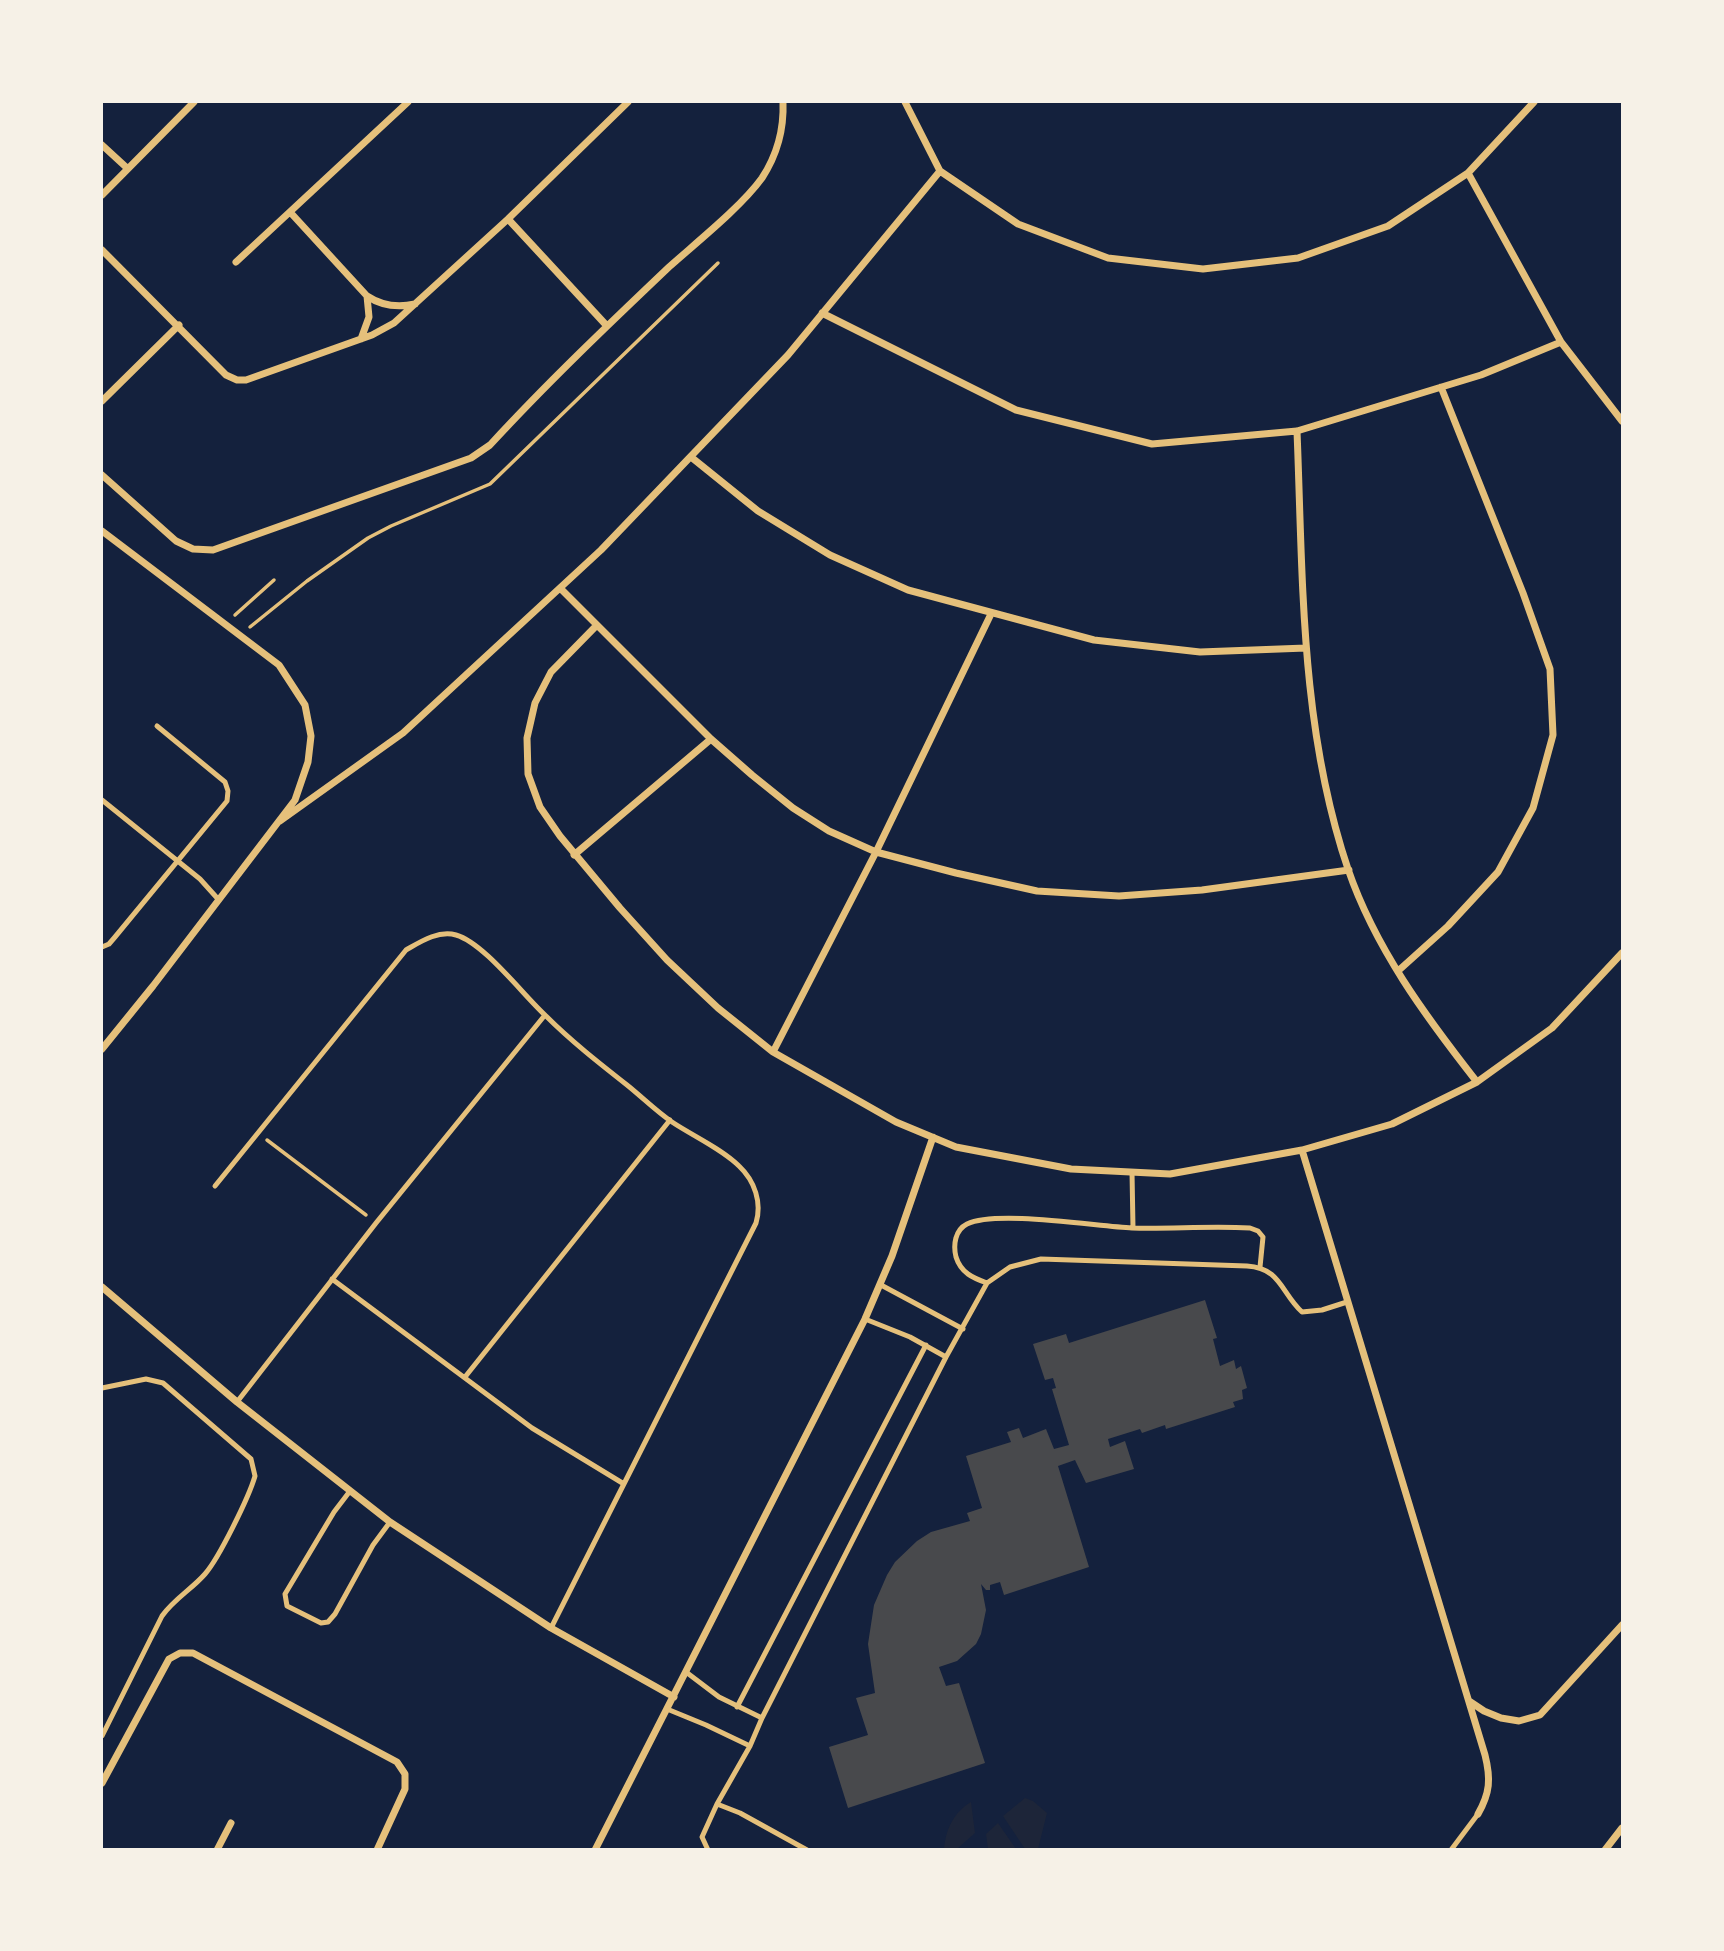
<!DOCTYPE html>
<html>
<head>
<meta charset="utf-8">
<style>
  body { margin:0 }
  #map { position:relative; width:1724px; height:1951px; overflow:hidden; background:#14213d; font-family:Spectral,serif }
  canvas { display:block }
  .frame { position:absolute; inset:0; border:103px solid #f6f1e7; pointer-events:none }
</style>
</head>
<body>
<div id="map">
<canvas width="1724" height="1951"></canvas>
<div class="frame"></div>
</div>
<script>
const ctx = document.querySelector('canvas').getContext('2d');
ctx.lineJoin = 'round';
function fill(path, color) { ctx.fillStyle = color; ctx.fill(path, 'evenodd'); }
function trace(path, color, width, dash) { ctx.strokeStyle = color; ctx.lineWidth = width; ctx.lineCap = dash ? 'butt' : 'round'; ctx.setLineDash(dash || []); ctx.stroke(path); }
fill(new Path2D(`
  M 1025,1798 L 1033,1801 L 1047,1813 L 1038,1849 L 1025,1849 L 1003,1816 Z
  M 971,1802 L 975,1833 L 957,1849 L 944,1849 C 946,1829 953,1813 971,1802 Z
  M 998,1823 L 1016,1849 L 988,1849 L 986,1834 Z`), '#1d2539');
fill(new Path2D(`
  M 1205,1300 L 1217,1338 L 1213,1339 L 1220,1366 L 1234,1360 L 1236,1369 L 1241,1366 L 1247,1388 L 1242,1390 L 1243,1399 L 1233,1402 L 1235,1407 L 1166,1429 L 1165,1425 L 1142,1433 L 1140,1429 L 1108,1439 L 1110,1447 L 1125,1441 L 1134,1469 L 1086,1483 L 1075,1460 L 1058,1466 L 1089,1567 L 1004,1595 L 1000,1582 L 990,1585 L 990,1590 L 986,1590 L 981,1584 L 986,1610 L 981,1634 L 976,1644 L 957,1661 L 939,1667 L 946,1686 L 959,1683 L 985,1763 L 848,1808 L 829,1747 L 868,1735 L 856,1698 L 875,1693 L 868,1644 L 874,1605 L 887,1575 L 895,1562 L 917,1541 L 931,1532 L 970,1521 L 967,1513 L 982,1508 L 966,1456 L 1011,1442 L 1007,1432 L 1019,1428 L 1023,1438 L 1046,1429 L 1054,1449 L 1069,1445 L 1052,1389 L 1056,1388 L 1053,1378 L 1045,1380 L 1033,1344 L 1066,1334 L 1069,1343 Z`), '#48494c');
trace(new Path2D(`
  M 235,615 L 274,580
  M 250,627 L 307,581 L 368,538 L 391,526 L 490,484 L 718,263
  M 267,1140 L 366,1215`), '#e5c07b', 3.5);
trace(new Path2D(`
  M 102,800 L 200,879 L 218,899
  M 102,947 L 109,944 L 115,937 L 227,801 L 228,791 L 225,782 L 157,726
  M 1132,1172 L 1133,1228
  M 215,1186 L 406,950 C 420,942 438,930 456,935 C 484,943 523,995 546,1016 C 571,1041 599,1063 627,1085 C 642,1097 656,1111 672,1122 C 693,1136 722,1149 739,1166 C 755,1181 762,1203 756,1223 L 551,1628
  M 332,1279 L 532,1428 L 624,1484
  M 987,1283 C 973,1278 961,1273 956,1257 C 953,1245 955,1230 967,1224 C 997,1210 1094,1226 1132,1228 C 1171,1229 1210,1226 1250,1228 L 1258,1231 L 1263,1237 L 1260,1267
  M 881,1285 L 963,1329
  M 865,1319 L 910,1337 L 946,1357
  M 465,1377 L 670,1120
  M 102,1388 L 146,1379 L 163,1383 L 251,1459 L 255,1476 C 249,1497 219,1558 205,1574 C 192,1589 174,1599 162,1616 L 102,1736
  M 237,1402 L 376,1223 L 545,1015
  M 350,1491 L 334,1512 L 285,1594 L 287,1606 L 321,1623 L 328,1622 L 335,1614 L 373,1545 L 390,1522
  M 686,1672 L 719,1697 L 762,1718
  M 737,1707 L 926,1345
  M 667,1709 L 706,1725 L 750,1746
  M 708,1850 L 702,1837 L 717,1804
  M 807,1850 L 740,1813 L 717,1804 L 750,1746 L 762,1718 L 946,1357 L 987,1283 L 1010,1267 L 1041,1259 L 1247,1266 C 1281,1268 1281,1293 1302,1312 L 1322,1310 L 1347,1302
  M 1451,1850 L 1478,1814`), '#e5c07b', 5);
trace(new Path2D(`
  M 102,145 L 127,168
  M 940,171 L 1018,224 L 1108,258 L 1203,269 L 1298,258 L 1388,226 L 1468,173 L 1534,102
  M 1468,173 L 1561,342 L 1622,421
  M 102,195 L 194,102
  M 290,212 L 367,296 C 382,306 397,308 415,304
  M 508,219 L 607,326
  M 102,250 L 226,375 L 237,380 L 246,380 L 372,335 L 394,323 L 508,219 L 628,102
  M 236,262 L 408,102
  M 822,313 L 1016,410 L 1152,444 L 1297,431 L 1481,375 L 1561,342
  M 361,339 L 369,317 L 367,296
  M 102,401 L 179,325
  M 1297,431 C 1303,579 1300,727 1348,869 C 1375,948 1426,1017 1477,1082
  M 691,457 L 758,511 L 830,555 L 908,590 L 1094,640 L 1200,652 L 1306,648
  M 102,475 L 176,541 L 193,549 L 213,550 L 471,458 L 490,445 C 547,383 608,325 669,267 C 697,242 741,207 762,178 C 777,155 784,128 783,102
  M 102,531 L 279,665 L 305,705 L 311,736 L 308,762 L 295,800 L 153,986 L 102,1049
  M 560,588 L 711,739 L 752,775 L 793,808 L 829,831 L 876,852 L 956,873 L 1037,891 L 1119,896 L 1202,890 L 1349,870
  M 597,625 L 551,672 L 535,703 L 527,738 L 528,774 L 540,807 L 560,836 L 620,908 L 667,960 L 718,1008 L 773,1052 L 896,1122 L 956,1147 L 1071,1169 L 1170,1174 L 1302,1150 L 1392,1124 L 1477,1082 L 1552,1028 L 1622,953
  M 280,821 L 403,733 L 601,550 L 788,355 L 940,171 L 905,102
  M 574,855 L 711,739
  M 1398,971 L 1448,926 L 1498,872 L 1533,808 L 1553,735 L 1550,669 L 1523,593 L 1441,387
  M 773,1052 L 876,852 L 991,614
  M 1302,1150 L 1485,1755 C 1491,1779 1490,1793 1478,1814
  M 102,1287 L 237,1402 L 390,1522 L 551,1628 L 674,1697
  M 1469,1701 L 1484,1711 L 1501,1718 L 1519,1721 L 1540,1715 L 1622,1625
  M 102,1783 L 169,1659 L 180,1653 L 193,1653 L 397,1762 L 405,1774 L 405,1789 L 377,1850
  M 217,1850 L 231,1823
  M 595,1850 L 865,1319 L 892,1256 L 933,1137
  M 1605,1850 L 1622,1828`), '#e5c07b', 7);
</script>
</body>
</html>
